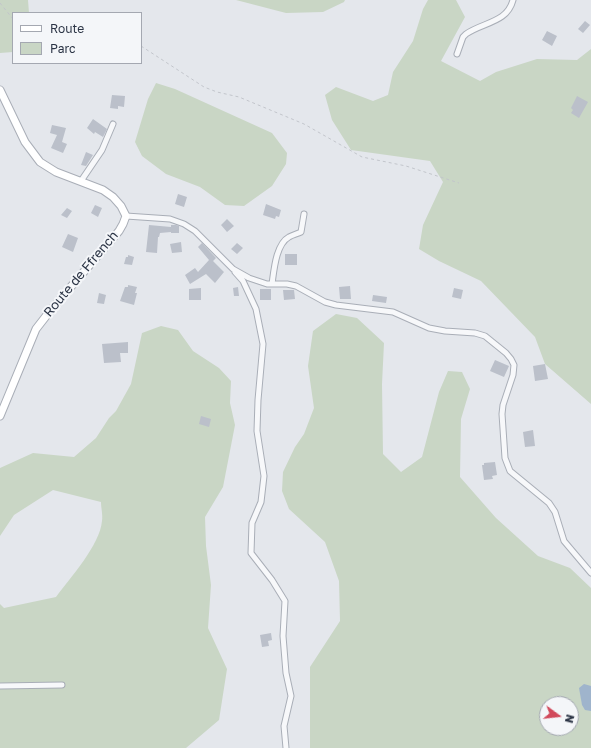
<!DOCTYPE html>
<html>
<head>
<meta charset="utf-8">
<style>
  body { margin:0 }
  #map { position:relative; width:591px; height:748px; overflow:hidden; background:#e4e7ec; font-family:"Golos Text",sans-serif }
  canvas { display:block }
  .legend { position:absolute; left:12px; top:12px; width:130px; height:52px; box-sizing:border-box; background:#f4f6f9; border:1px solid #a4a8b1; margin:0; padding:5px 7px; list-style:none; font-size:12px; color:#2b3445 }
  .legend li { display:flex; align-items:center; gap:8px; height:20px }
  .legend b { width:20px; border:1px solid #a4a8b1 }
  .north { position:absolute; left:539px; top:696px; width:40px; height:40px; box-sizing:border-box; background:#f4f6f9; border:1px solid #a4a8b1; border-radius:50%; rotate:105deg; font-size:11px; font-weight:700; line-height:16px; text-align:center; color:#2b3445 }
  .north::after { content:''; display:block; margin:auto; width:14px; height:18px; background:#d1495b; clip-path:polygon(50% 0,100% 100%,50% 72%,0 100%) }
</style>
</head>
<body>
<div id="map">
<canvas width="591" height="748"></canvas>
<ul class="legend">
<li><b style="height:5px;background:#fff"></b>Route</li>
<li><b style="height:11px;background:#c9d6c5"></b>Parc</li>
</ul>
<div class="north">N</div>
</div>
<script>
const ctx = document.querySelector('canvas').getContext('2d');
ctx.lineJoin = 'round';
function fill(path, color) { ctx.fillStyle = color; ctx.fill(path, 'evenodd'); }
function trace(path, color, width, dash) { ctx.strokeStyle = color; ctx.lineWidth = width; ctx.lineCap = dash ? 'butt' : 'round'; ctx.setLineDash(dash || []); ctx.stroke(path); }
function write(font, color, halo, rows, align = 'center') {
  ctx.font = font + ' "Golos Text",sans-serif'; ctx.lineWidth = 4; ctx.setLineDash([]); ctx.textBaseline = 'middle'; ctx.strokeStyle = halo; ctx.fillStyle = color; for (const [text, x, y, turn = 0] of rows) {
    ctx.save(); ctx.translate(x, y); ctx.rotate((+turn || 0) * Math.PI / 180); ctx.textAlign = isNaN(turn) ? turn : align; if (halo) ctx.strokeText(text, 0, 0); ctx.fillText(text, 0, 0); ctx.restore();
  }
}
fill(new Path2D(`
  M 0,0 L 28,0 L 29,13 L 13,13 L 13,52 L 0,53 Z
  M 236,0 L 345,0 L 344,2 L 323,12 L 286,13 Z
  M 428,0 L 456,0 L 465,17 L 441,61 L 480,81 L 496,72 L 537,59 L 577,60 L 591,49 L 591,404 L 545,364 L 535,337 L 481,281 L 439,261 L 419,249 L 423,225 L 443,182 L 430,161 L 351,150 L 332,120 L 325,95 L 336,87 L 373,101 L 388,95 L 393,72 L 413,41 L 423,9 Z
  M 156,83 L 175,89 L 272,133 L 287,153 L 286,164 L 272,186 L 244,206 L 225,205 L 200,187 L 166,174 L 142,156 L 135,142 L 148,99 Z
  M 336,314 L 357,318 L 384,343 L 382,384 L 383,454 L 401,472 L 422,457 L 439,392 L 448,371 L 462,372 L 470,389 L 461,419 L 460,477 L 496,518 L 538,556 L 570,568 L 591,588 L 591,748 L 310,748 L 310,667 L 340,621 L 339,581 L 325,542 L 289,509 L 282,491 L 283,472 L 295,447 L 304,434 L 314,408 L 308,366 L 313,331 ZM 547,704 L 571,704 L 571,728 L 547,728 Z
  M 161,326 L 178,330 L 193,351 L 219,368 L 231,381 L 230,403 L 235,425 L 223,487 L 205,517 L 206,546 L 211,585 L 208,628 L 227,669 L 219,720 L 186,748 L 0,748 L 0,604 L 4,608 L 56,597 C 70,578 100,545 102,521 C 103,515 101,508 101,502 L 53,490 L 14,515 L 0,536 L 0,468 L 33,453 L 74,457 L 96,438 L 109,418 L 116,411 L 131,384 L 142,333 Z`), '#c9d6c5');
fill(new Path2D(`
  M 584,684 L 591,686 L 591,711 L 585,710 L 582,705 L 579,688 Z`), '#9fb4cc');
fill(new Path2D(`
  M 585,21 L 590,25 L 583,33 L 578,29 Z
  M 547,31 L 557,36 L 552,46 L 542,40 Z
  M 112,95 L 125,96 L 124,107 L 118,106 L 118,109 L 110,108 Z
  M 577,96 L 588,102 L 579,118 L 571,113 L 573,110 L 571,108 Z
  M 93,119 L 107,129 L 103,137 L 95,132 L 94,134 L 87,128 Z
  M 52,125 L 66,128 L 62,142 L 67,144 L 63,153 L 51,148 L 57,135 L 50,133 Z
  M 86,152 L 93,155 L 86,166 L 81,165 Z
  M 178,194 L 187,197 L 184,207 L 175,204 Z
  M 266,204 L 281,210 L 279,217 L 276,216 L 275,219 L 263,215 Z
  M 95,205 L 102,208 L 98,217 L 91,213 Z
  M 67,208 L 72,211 L 67,218 L 61,215 Z
  M 227,219 L 234,226 L 227,232 L 221,225 Z
  M 149,225 L 171,227 L 171,225 L 176,225 L 179,226 L 179,233 L 171,233 L 171,232 L 160,233 L 159,237 L 158,237 L 157,253 L 146,252 Z
  M 68,234 L 78,238 L 73,252 L 62,247 Z
  M 181,242 L 182,252 L 172,253 L 170,244 Z
  M 202,243 L 216,258 L 213,261 L 224,272 L 215,283 L 206,274 L 190,284 L 185,275 L 195,268 L 198,272 L 209,260 L 198,247 Z
  M 237,243 L 243,248 L 237,254 L 231,249 Z
  M 285,254 L 297,254 L 297,265 L 285,265 Z
  M 128,255 L 134,257 L 132,265 L 124,264 L 126,257 L 128,257 Z
  M 128,285 L 137,287 L 135,293 L 137,293 L 134,305 L 120,301 L 125,287 L 128,287 Z
  M 350,286 L 351,299 L 340,299 L 339,287 Z
  M 238,287 L 239,296 L 234,296 L 233,288 Z
  M 201,288 L 201,300 L 189,300 L 189,289 Z
  M 454,288 L 463,290 L 461,299 L 452,297 Z
  M 260,289 L 271,289 L 271,300 L 260,300 Z
  M 283,290 L 294,290 L 295,299 L 284,300 Z
  M 99,293 L 106,295 L 104,304 L 97,303 Z
  M 373,295 L 387,297 L 386,303 L 372,301 Z
  M 128,342 L 128,353 L 120,353 L 121,362 L 104,363 L 102,344 Z
  M 495,360 L 509,366 L 504,377 L 490,371 Z
  M 545,364 L 548,379 L 535,381 L 533,366 Z
  M 201,416 L 211,419 L 209,427 L 199,424 Z
  M 533,430 L 535,446 L 525,447 L 523,432 Z
  M 495,462 L 497,475 L 492,476 L 493,479 L 484,480 L 482,465 L 484,465 L 484,463 Z
  M 271,633 L 272,640 L 268,641 L 269,646 L 262,647 L 260,635 Z`), '#bbc0ca');
const street = new Path2D(`
  M 457,54 L 463,37 L 466,34 C 483,22 507,23 513,0
  M 81,181 L 102,150 L 113,124
  M 126,216 L 170,219 L 184,224 L 195,231 L 233,269 L 249,278 L 267,284 L 287,284 L 296,286 L 325,302 L 336,305 L 393,312 L 429,328 L 445,331 L 475,333 L 485,336 L 506,353 L 511,359 L 514,365 L 513,375 L 503,405 L 502,414 L 505,458 L 510,471 L 549,503 L 555,512 L 564,541 L 591,573
  M 235,272 L 243,281 L 256,309 L 263,344 L 258,400 L 257,431 L 264,476 L 261,502 L 252,523 L 251,553 L 272,580 L 285,601 L 283,636 L 286,673 L 291,696 L 284,726 L 286,748
  M 272,284 C 274,270 276,244 289,237 C 292,235 297,234 301,232 L 304,214
  M 0,686 L 62,685`);
const secondary = new Path2D(`
  M 0,90 L 25,142 L 40,162 L 56,172 L 103,190 L 113,197 L 121,206 L 126,216 L 123,224 L 119,231 L 50,311 L 36,329 L 0,416`);
trace(street, '#a9aeb7', 7);
trace(secondary, '#a9aeb7', 9);
trace(new Path2D(`
  M 0,3 L 13,19
  M 141,46 L 204,87 L 217,92 L 239,97 L 304,124 L 362,157 L 406,166 L 459,183`), '#c2c5cb', 1, [3, 3]);
trace(street, '#f7f8fa', 5);
trace(secondary, '#fff', 7);
write('13px', '#2b3445', '#f4f6f9', [
  ["Route de Ffrench",81,274,-50]
]);
</script>
</body>
</html>
